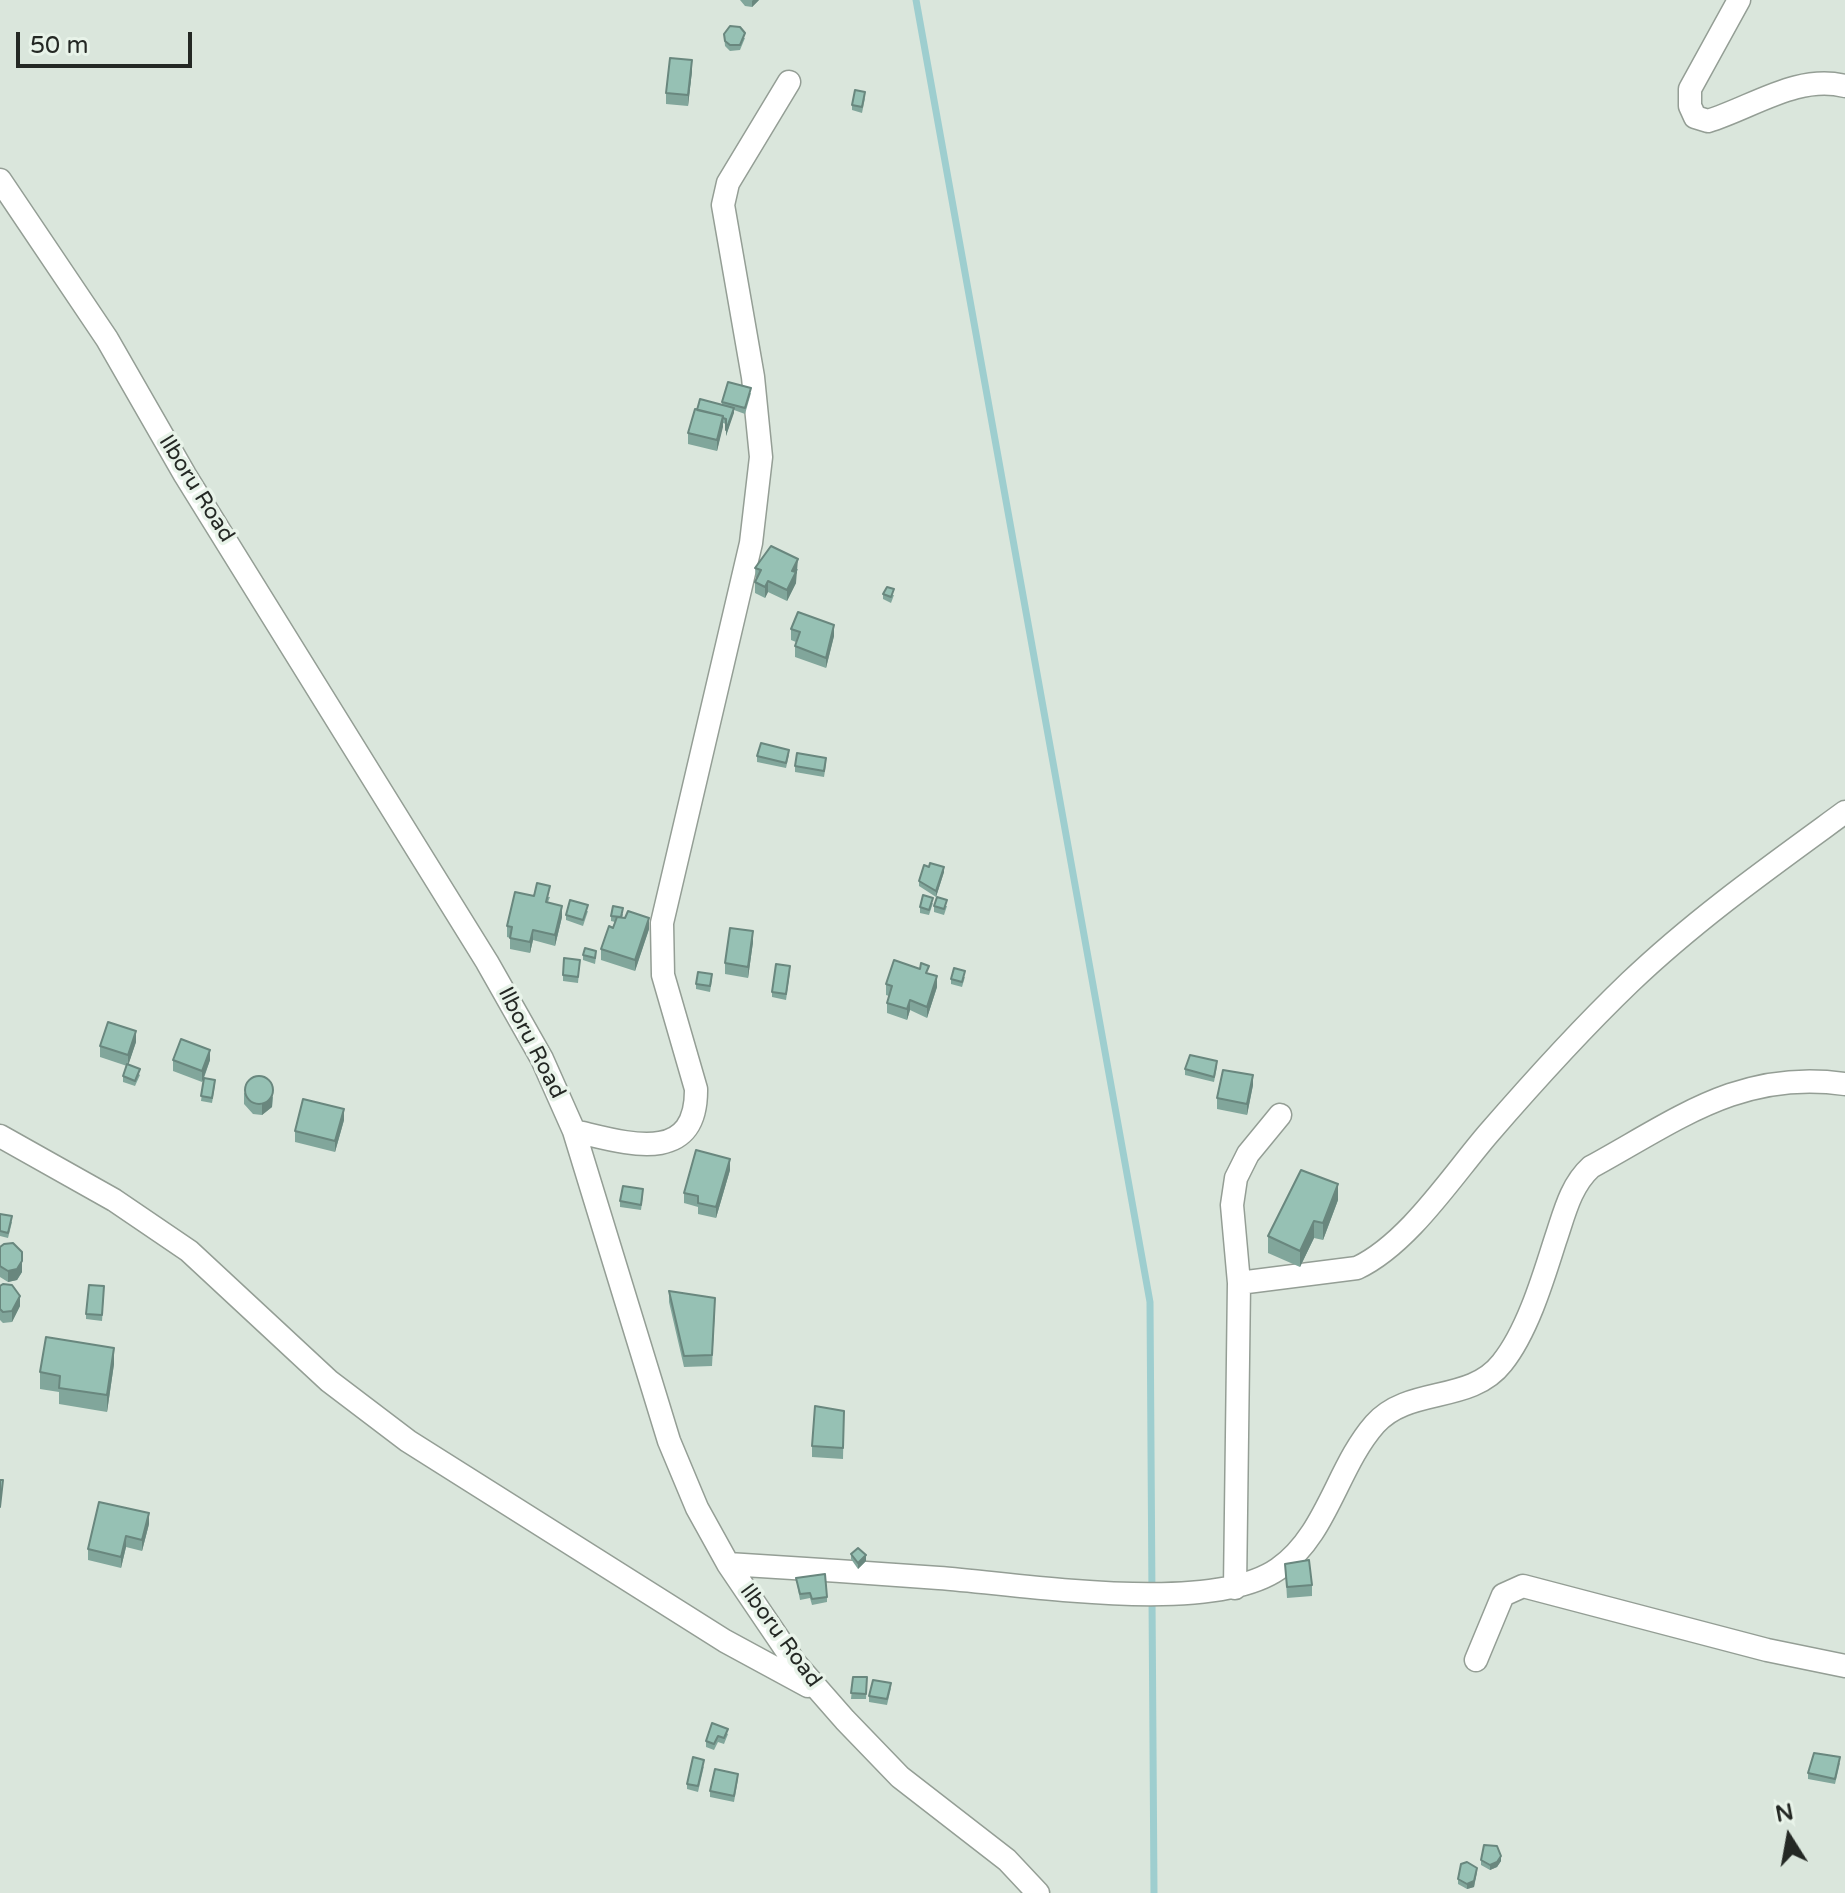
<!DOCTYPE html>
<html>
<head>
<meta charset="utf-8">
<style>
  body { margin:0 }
  #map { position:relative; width:1845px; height:1893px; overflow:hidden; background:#dae6dc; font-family:"Varela Round",sans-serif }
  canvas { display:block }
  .north { position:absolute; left:1749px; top:1797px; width:80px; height:80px; -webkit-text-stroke:6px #e8f3e9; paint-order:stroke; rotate:349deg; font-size:22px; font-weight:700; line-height:32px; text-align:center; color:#242824 }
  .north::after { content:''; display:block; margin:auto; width:28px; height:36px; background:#242824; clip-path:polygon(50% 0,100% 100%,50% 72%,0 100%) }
  .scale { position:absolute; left:16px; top:32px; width:176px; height:36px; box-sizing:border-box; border:4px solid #242824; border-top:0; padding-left:10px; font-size:24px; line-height:28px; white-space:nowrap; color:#242824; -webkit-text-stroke:6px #e8f3e9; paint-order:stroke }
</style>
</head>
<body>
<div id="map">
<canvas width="1845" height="1893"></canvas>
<div class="north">N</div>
<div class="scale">50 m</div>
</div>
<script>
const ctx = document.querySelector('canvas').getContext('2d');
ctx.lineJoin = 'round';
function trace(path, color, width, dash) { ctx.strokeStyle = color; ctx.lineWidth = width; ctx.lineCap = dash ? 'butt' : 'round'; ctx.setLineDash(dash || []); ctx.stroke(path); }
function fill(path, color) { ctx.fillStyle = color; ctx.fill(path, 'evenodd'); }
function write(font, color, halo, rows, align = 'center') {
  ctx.font = font + ' "Varela Round",sans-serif'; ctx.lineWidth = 7; ctx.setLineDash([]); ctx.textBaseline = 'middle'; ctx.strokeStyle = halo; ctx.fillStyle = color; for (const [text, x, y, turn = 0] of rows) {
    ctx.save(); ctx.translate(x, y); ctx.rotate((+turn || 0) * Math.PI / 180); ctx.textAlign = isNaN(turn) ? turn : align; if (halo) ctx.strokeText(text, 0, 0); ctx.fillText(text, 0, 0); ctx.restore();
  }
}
trace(new Path2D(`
  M 916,0 L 1150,1302 L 1154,1893`), '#9ececf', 7);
const minor = new Path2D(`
  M 1739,0 L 1690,89 L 1690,106 L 1695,117 L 1708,121 C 1753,107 1798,74 1845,86
  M 0,180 L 107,339 L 185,475 L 487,962 L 542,1059 L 574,1131 L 669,1441 L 697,1508 L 728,1564 L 795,1663 L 845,1720 L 900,1777 L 1007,1860 L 1038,1893
  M 574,1131 C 623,1142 697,1168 696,1089 L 663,975 L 662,923 L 751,543 L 761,457 L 753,377 L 723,205 L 728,183 L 789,82
  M 0,1136 L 114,1200 L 189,1251 L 329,1381 L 408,1441 L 725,1641 L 808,1686
  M 1239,1283 L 1357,1268 C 1408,1244 1452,1176 1488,1134 C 1533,1082 1580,1030 1630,982 C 1696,919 1771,866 1845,812
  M 728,1564 C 798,1568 869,1573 939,1578 C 1023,1584 1210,1616 1278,1569 C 1327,1535 1337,1467 1375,1424 C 1409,1386 1470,1404 1502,1363 C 1527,1332 1543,1279 1555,1241 C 1564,1215 1570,1186 1591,1167 C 1677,1120 1741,1069 1845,1084
  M 1235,1588 L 1239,1283 L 1232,1205 L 1236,1178 L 1248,1154 L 1280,1115
  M 1476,1660 L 1503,1595 L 1523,1586 L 1767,1650 L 1845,1666`);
trace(minor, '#949e95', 25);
trace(minor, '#fff', 22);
fill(new Path2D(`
  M 740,0 L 759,0 L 752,7 L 745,6 Z
  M 724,34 L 745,38 L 740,50 L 730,51 L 725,46 Z
  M 692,71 L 688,106 L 666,104 L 666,93 Z
  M 865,98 L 862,113 L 852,110 L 852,105 Z
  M 751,393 L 745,414 L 734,410 L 726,436 L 726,424 L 723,423 L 717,451 L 688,444 L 688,433 L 697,410 L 722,405 L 722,402 Z
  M 755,568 L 798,569 L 796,574 L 796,583 L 787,601 L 768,592 L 765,598 L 755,593 L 755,582 L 756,579 Z
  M 883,594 L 894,595 L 891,603 L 883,599 Z
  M 791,629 L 834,636 L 826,668 L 795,657 L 795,646 L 796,642 L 791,640 Z
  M 789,755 L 786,768 L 757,762 L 757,756 Z
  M 826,764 L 824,777 L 795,772 L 795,766 Z
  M 929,867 L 944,872 L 936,897 L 919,886 L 919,881 Z
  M 534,896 L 550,897 L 548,902 L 562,917 L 555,946 L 533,940 L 530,953 L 510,949 L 510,938 L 507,937 L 507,926 Z
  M 933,903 L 929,915 L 920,913 L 920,907 Z
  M 934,906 L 947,906 L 944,915 L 934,912 Z
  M 588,911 L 583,926 L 566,920 L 566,915 Z
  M 623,914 L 622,918 L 649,929 L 635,971 L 601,960 L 601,949 L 615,922 L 611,921 L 611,916 Z
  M 753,942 L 748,978 L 725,974 L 725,963 Z
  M 583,955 L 596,957 L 595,964 L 583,960 Z
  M 580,960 L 578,983 L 563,981 L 563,975 Z
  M 790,972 L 786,1000 L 772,997 L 772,992 Z
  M 929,974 L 937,987 L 927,1018 L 910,1010 L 907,1020 L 887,1013 L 887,1003 L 889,996 L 886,995 L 886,984 Z
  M 965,977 L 962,987 L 951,984 L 951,979 Z
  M 712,980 L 710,992 L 696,989 L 696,984 Z
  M 136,1042 L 128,1065 L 140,1075 L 135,1086 L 123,1082 L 123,1076 L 127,1066 L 100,1057 L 100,1046 Z
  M 173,1060 L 210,1060 L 204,1078 L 215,1085 L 212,1103 L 201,1101 L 204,1078 L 202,1082 L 173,1071 Z
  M 1217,1066 L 1214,1082 L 1185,1075 L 1185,1069 Z
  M 1253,1085 L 1247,1115 L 1217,1109 L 1217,1098 Z
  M 244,1093 L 273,1097 L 272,1107 L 262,1115 L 253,1114 L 244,1104 Z
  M 344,1120 L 335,1152 L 295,1142 L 295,1131 Z
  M 730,1170 L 716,1218 L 698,1214 L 698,1207 L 684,1203 L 684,1193 Z
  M 643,1195 L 641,1210 L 620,1207 L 620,1201 Z
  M 1338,1200 L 1323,1240 L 1314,1238 L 1300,1267 L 1268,1253 L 1268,1236 Z
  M 0,1214 L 12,1222 L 8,1238 L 0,1236 Z
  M 0,1247 L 22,1272 L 17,1280 L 8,1282 L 0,1277 Z
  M 0,1286 L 20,1306 L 12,1322 L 3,1323 L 0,1320 Z
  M 669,1291 L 715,1309 L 712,1366 L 684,1367 L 669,1302 Z
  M 104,1292 L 102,1321 L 86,1319 L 86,1314 Z
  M 114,1364 L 107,1412 L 59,1404 L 59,1392 L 40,1389 L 40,1372 Z
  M 844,1411 L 843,1459 L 812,1457 L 812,1446 Z
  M 149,1524 L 142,1551 L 126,1547 L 121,1568 L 88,1560 L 88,1549 Z
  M 851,1554 L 866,1561 L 858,1569 L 851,1559 Z
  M 1285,1564 L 1312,1585 L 1312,1596 L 1287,1598 Z
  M 796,1578 L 827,1597 L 827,1602 L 812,1605 L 810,1598 L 800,1600 Z
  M 853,1677 L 867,1677 L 866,1699 L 851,1699 Z
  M 891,1688 L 887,1705 L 869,1702 L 869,1696 Z
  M 712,1723 L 728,1734 L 724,1744 L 718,1742 L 714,1750 L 706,1747 L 706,1741 Z
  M 1840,1763 L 1835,1784 L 1808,1779 L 1808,1773 Z
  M 704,1766 L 698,1792 L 687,1789 L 687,1784 Z
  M 738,1779 L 734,1802 L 710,1797 L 710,1791 Z
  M 1481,1860 L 1501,1861 L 1497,1867 L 1490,1870 L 1481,1865 Z
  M 1477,1873 L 1474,1887 L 1467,1889 L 1458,1884 L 1458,1879 Z`), '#81a69b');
fill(new Path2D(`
  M 753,0 L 759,0 L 752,7 L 752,1 Z
  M 692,60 L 692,71 L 688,106 L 688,95 Z
  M 734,408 L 734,413 L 726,436 L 726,430 Z
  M 723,416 L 723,427 L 717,451 L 717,440 Z
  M 798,559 L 796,583 L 787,601 L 787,590 L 792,571 Z
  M 768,581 L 768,592 L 765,598 L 765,587 Z
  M 834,625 L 834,636 L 826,668 L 826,658 Z
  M 944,867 L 944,872 L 936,897 L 936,891 Z
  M 562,906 L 562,917 L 555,946 L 555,935 Z
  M 649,918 L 649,929 L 635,971 L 635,960 Z
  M 533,930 L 533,940 L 530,953 L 530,942 Z
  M 753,931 L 753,942 L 748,978 L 748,967 Z
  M 937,976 L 937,987 L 927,1018 L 927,1007 Z
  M 910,1000 L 910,1010 L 907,1020 L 907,1009 Z
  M 136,1031 L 136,1042 L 128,1066 L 128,1055 Z
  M 210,1050 L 210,1060 L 202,1082 L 202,1071 Z
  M 1253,1075 L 1253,1085 L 1247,1115 L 1247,1104 Z
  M 273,1086 L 272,1107 L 262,1115 L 262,1104 Z
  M 344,1109 L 344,1120 L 335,1152 L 335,1141 Z
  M 730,1159 L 730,1170 L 716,1218 L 716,1207 Z
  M 1338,1184 L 1338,1200 L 1323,1240 L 1323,1223 Z
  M 1314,1221 L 1314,1238 L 1300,1267 L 1300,1251 Z
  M 22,1261 L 22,1272 L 17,1280 L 8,1282 L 8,1271 Z
  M 20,1296 L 20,1306 L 12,1322 L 12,1311 Z
  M 114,1348 L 114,1364 L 107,1412 L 107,1395 Z
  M 149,1513 L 149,1524 L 142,1551 L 142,1540 Z
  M 126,1536 L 126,1547 L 121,1568 L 121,1557 Z
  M 866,1555 L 866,1561 L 858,1569 L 858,1563 Z
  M 1501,1856 L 1501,1861 L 1497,1867 L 1490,1870 L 1490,1865 Z
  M 1477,1868 L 1474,1887 L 1467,1889 L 1467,1884 Z`), '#69877e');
const building = new Path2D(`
  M 730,26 L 740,27 L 745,33 L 740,45 L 730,45 L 725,41 L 724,34 Z
  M 670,58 L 692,60 L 688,95 L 666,93 Z
  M 855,90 L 865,92 L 862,107 L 852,105 Z
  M 728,382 L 751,388 L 745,408 L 722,402 Z
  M 700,399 L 734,408 L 726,430 L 726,419 L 723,418 L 723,416 L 697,410 Z
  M 695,409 L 723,416 L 717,440 L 688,433 Z
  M 771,546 L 798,559 L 792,571 L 796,572 L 787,590 L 768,581 L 765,587 L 755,582 L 761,570 L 755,568 Z
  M 887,587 L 894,589 L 891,597 L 883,594 Z
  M 798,612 L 834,625 L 826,658 L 795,646 L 800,632 L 791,629 Z
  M 761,743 L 789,750 L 786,763 L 757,756 Z
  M 797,753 L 826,758 L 824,771 L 795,766 Z
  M 930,863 L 944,867 L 936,891 L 919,881 L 924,865 L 929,867 Z
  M 537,883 L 550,886 L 546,902 L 562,906 L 555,935 L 533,930 L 530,942 L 510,938 L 512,927 L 507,926 L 515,892 L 534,896 Z
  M 923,895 L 933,898 L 929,910 L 920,907 Z
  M 937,897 L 947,900 L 944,909 L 934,906 Z
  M 570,900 L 588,905 L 583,920 L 566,915 Z
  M 613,906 L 623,908 L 621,917 L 611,916 Z
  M 628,911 L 649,918 L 635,960 L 601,949 L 609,926 L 613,928 L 617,917 L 625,918 Z
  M 730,928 L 753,931 L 748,967 L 725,963 Z
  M 585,948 L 596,951 L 595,958 L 583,955 Z
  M 564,958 L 580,960 L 578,977 L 563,975 Z
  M 894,960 L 920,969 L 921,963 L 929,966 L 926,973 L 937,976 L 927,1007 L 910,1000 L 907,1009 L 887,1003 L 892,986 L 886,984 Z
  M 776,964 L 790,966 L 786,994 L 772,992 Z
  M 954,968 L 965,971 L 962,982 L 951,979 Z
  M 698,972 L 712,974 L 710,986 L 696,984 Z
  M 108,1022 L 136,1031 L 128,1055 L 100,1046 Z
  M 181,1039 L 210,1050 L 202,1071 L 173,1060 Z
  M 1190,1055 L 1217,1061 L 1214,1077 L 1185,1069 Z
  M 127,1064 L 140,1069 L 135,1081 L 123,1076 Z
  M 1223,1070 L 1253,1075 L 1247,1104 L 1217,1098 Z
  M245 1090a14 14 0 1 1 28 0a14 14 0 1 1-28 0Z
  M 204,1078 L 215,1080 L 212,1098 L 201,1096 Z
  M 303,1099 L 344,1109 L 335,1141 L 295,1131 Z
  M 696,1150 L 730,1159 L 716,1207 L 698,1203 L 698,1196 L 684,1193 Z
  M 1301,1170 L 1338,1184 L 1323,1223 L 1314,1221 L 1300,1251 L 1268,1236 Z
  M 623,1186 L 643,1189 L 641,1205 L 620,1201 Z
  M 0,1214 L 12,1216 L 8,1233 L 0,1231 Z
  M 13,1243 L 22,1252 L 22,1261 L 17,1269 L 8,1271 L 0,1266 L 0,1247 L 4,1244 Z
  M 3,1284 L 12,1285 L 20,1296 L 12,1311 L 3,1312 L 0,1309 L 0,1286 Z
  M 89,1285 L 104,1286 L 102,1315 L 86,1314 Z
  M 669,1291 L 715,1298 L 712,1355 L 684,1356 Z
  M 46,1337 L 114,1348 L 107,1395 L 59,1388 L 60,1376 L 40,1372 Z
  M 815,1406 L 844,1411 L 843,1448 L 812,1446 Z
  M 0,1480 L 3,1480 L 0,1507 Z
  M 99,1502 L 149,1513 L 142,1540 L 126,1536 L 121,1557 L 88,1549 Z
  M 858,1548 L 866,1555 L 858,1563 L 851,1554 Z
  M 1309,1560 L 1312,1585 L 1287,1587 L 1285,1564 Z
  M 825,1574 L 827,1597 L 812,1599 L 810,1593 L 800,1594 L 796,1578 Z
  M 853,1677 L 867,1677 L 866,1694 L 851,1693 Z
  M 873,1680 L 891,1683 L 887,1699 L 869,1696 Z
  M 712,1723 L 728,1729 L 724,1738 L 718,1736 L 714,1744 L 706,1741 Z
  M 1814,1753 L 1840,1757 L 1835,1779 L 1808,1773 Z
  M 693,1757 L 704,1760 L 698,1786 L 687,1784 Z
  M 715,1769 L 738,1774 L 734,1796 L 710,1791 Z
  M 1484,1845 L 1497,1846 L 1501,1856 L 1497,1862 L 1490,1865 L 1481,1860 Z
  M 1467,1862 L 1477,1868 L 1474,1881 L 1467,1884 L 1458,1879 L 1461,1864 Z`);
fill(building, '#96c1b4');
trace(building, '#69877e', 2);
write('22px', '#242824', '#e8f3e9', [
  ["Ilboru Road",196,489,58],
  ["Ilboru Road",531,1043,63],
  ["Ilboru Road",780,1636,54]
]);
</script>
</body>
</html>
